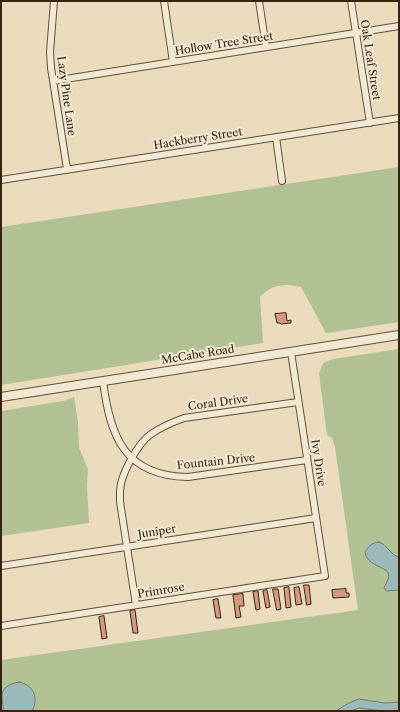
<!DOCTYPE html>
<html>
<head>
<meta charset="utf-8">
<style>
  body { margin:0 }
  #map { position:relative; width:400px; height:712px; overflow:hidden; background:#e9dbbb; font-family:"Libre Caslon Text",serif }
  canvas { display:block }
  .frame { position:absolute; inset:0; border:2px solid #382212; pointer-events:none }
</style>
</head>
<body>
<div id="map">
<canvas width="400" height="712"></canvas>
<div class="frame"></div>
</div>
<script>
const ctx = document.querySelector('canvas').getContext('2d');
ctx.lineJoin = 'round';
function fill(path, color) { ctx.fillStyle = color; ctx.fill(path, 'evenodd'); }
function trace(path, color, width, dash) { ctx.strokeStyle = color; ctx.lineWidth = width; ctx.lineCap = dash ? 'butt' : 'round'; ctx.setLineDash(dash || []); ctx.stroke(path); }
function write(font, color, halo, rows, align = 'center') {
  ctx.font = font + ' "Libre Caslon Text",serif'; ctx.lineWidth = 4; ctx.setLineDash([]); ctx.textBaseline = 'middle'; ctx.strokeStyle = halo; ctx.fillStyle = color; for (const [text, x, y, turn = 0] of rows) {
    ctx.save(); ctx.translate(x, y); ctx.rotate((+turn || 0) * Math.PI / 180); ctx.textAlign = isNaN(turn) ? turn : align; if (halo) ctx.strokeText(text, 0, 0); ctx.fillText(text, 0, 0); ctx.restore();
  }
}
fill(new Path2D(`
  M 399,167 L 399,322 L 326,333 L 301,287 C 286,283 271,284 260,297 L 263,343 L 1,385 L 1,227 Z
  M 399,349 L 399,711 L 1,711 L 1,660 L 358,610 L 335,447 L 332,438 L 327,435 L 319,374 L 323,363 L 333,359 Z
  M 74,397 L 78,422 L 79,448 L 88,469 L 87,485 L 89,523 L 1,536 L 1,411 L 63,401 Z`), '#b2c193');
const water = new Path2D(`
  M 379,542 C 388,545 390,555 399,557 L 399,590 L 386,591 L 384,588 L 389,577 L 388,572 C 380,565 368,565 365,553 C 368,546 372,543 379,542 Z
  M 19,682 C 34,685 39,698 32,711 L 3,711 C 4,706 2,703 2,698 C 1,687 10,684 19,682 Z
  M 359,699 L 384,703 L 399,702 L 399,711 L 383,711 L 359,708 L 351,711 L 336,711 L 347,704 Z`);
fill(water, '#9ab9b8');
trace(water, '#737d76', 1);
const building = new Path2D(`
  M 286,313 L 287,321 L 291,320 L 291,323 L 281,324 L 280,323 L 277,323 L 275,314 Z
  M 304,585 L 309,585 L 311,604 L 307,605 Z
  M 289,587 L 291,607 L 286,608 L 284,588 Z
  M 299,587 L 302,604 L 296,605 L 294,588 Z
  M 273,589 L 278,589 L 281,609 L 277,610 Z
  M 346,589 L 346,593 L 349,593 L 349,597 L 333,598 L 332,590 Z
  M 267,590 L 270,607 L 266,608 L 263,591 Z
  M 258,591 L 260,609 L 256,610 L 253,592 Z
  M 243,594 L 244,606 L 239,606 L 241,617 L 236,618 L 233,595 Z
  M 218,599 L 221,618 L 216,618 L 213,600 Z
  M 135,610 L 138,633 L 133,633 L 130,611 Z
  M 104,616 L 107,638 L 102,639 L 99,617 Z`);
fill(building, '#d39a82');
trace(building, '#382212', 1);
const minor = new Path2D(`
  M 54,1 L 50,52 L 51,68 L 67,169
  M 164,1 L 173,62
  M 259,1 L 266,47
  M 351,1 L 370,123
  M 53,81 L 399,26
  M 276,137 L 282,181
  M 1,180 L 399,118
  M 103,381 C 110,436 124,476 188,477 L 307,460
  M 1,566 L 316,518
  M 136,605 L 120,502 C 120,498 120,494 120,490 C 121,474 138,443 151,434 C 161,427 173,422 184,418 L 298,402
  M 1,626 L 325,576 L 291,352`);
const tertiary = new Path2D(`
  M 1,397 L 399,335`);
trace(minor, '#64503c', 8);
trace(tertiary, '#64503c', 10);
trace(minor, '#f1e8d3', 6);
trace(tertiary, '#f1e8d3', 8);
write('11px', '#382212', '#f1e8d3', [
  ["Hollow Tree Street",224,44,-9],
  ["Oak Leaf Street",370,60,81],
  ["Lazy Pine Lane",66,96,82],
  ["Hackberry Street",198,139,-9],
  ["McCabe Road",198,355,-9],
  ["Coral Drive",218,403,-8],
  ["Fountain Drive",216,462,-6],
  ["Ivy Drive",318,463,81],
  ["Juniper",157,532,-9],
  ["Primrose",161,591,-9]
]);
</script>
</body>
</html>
